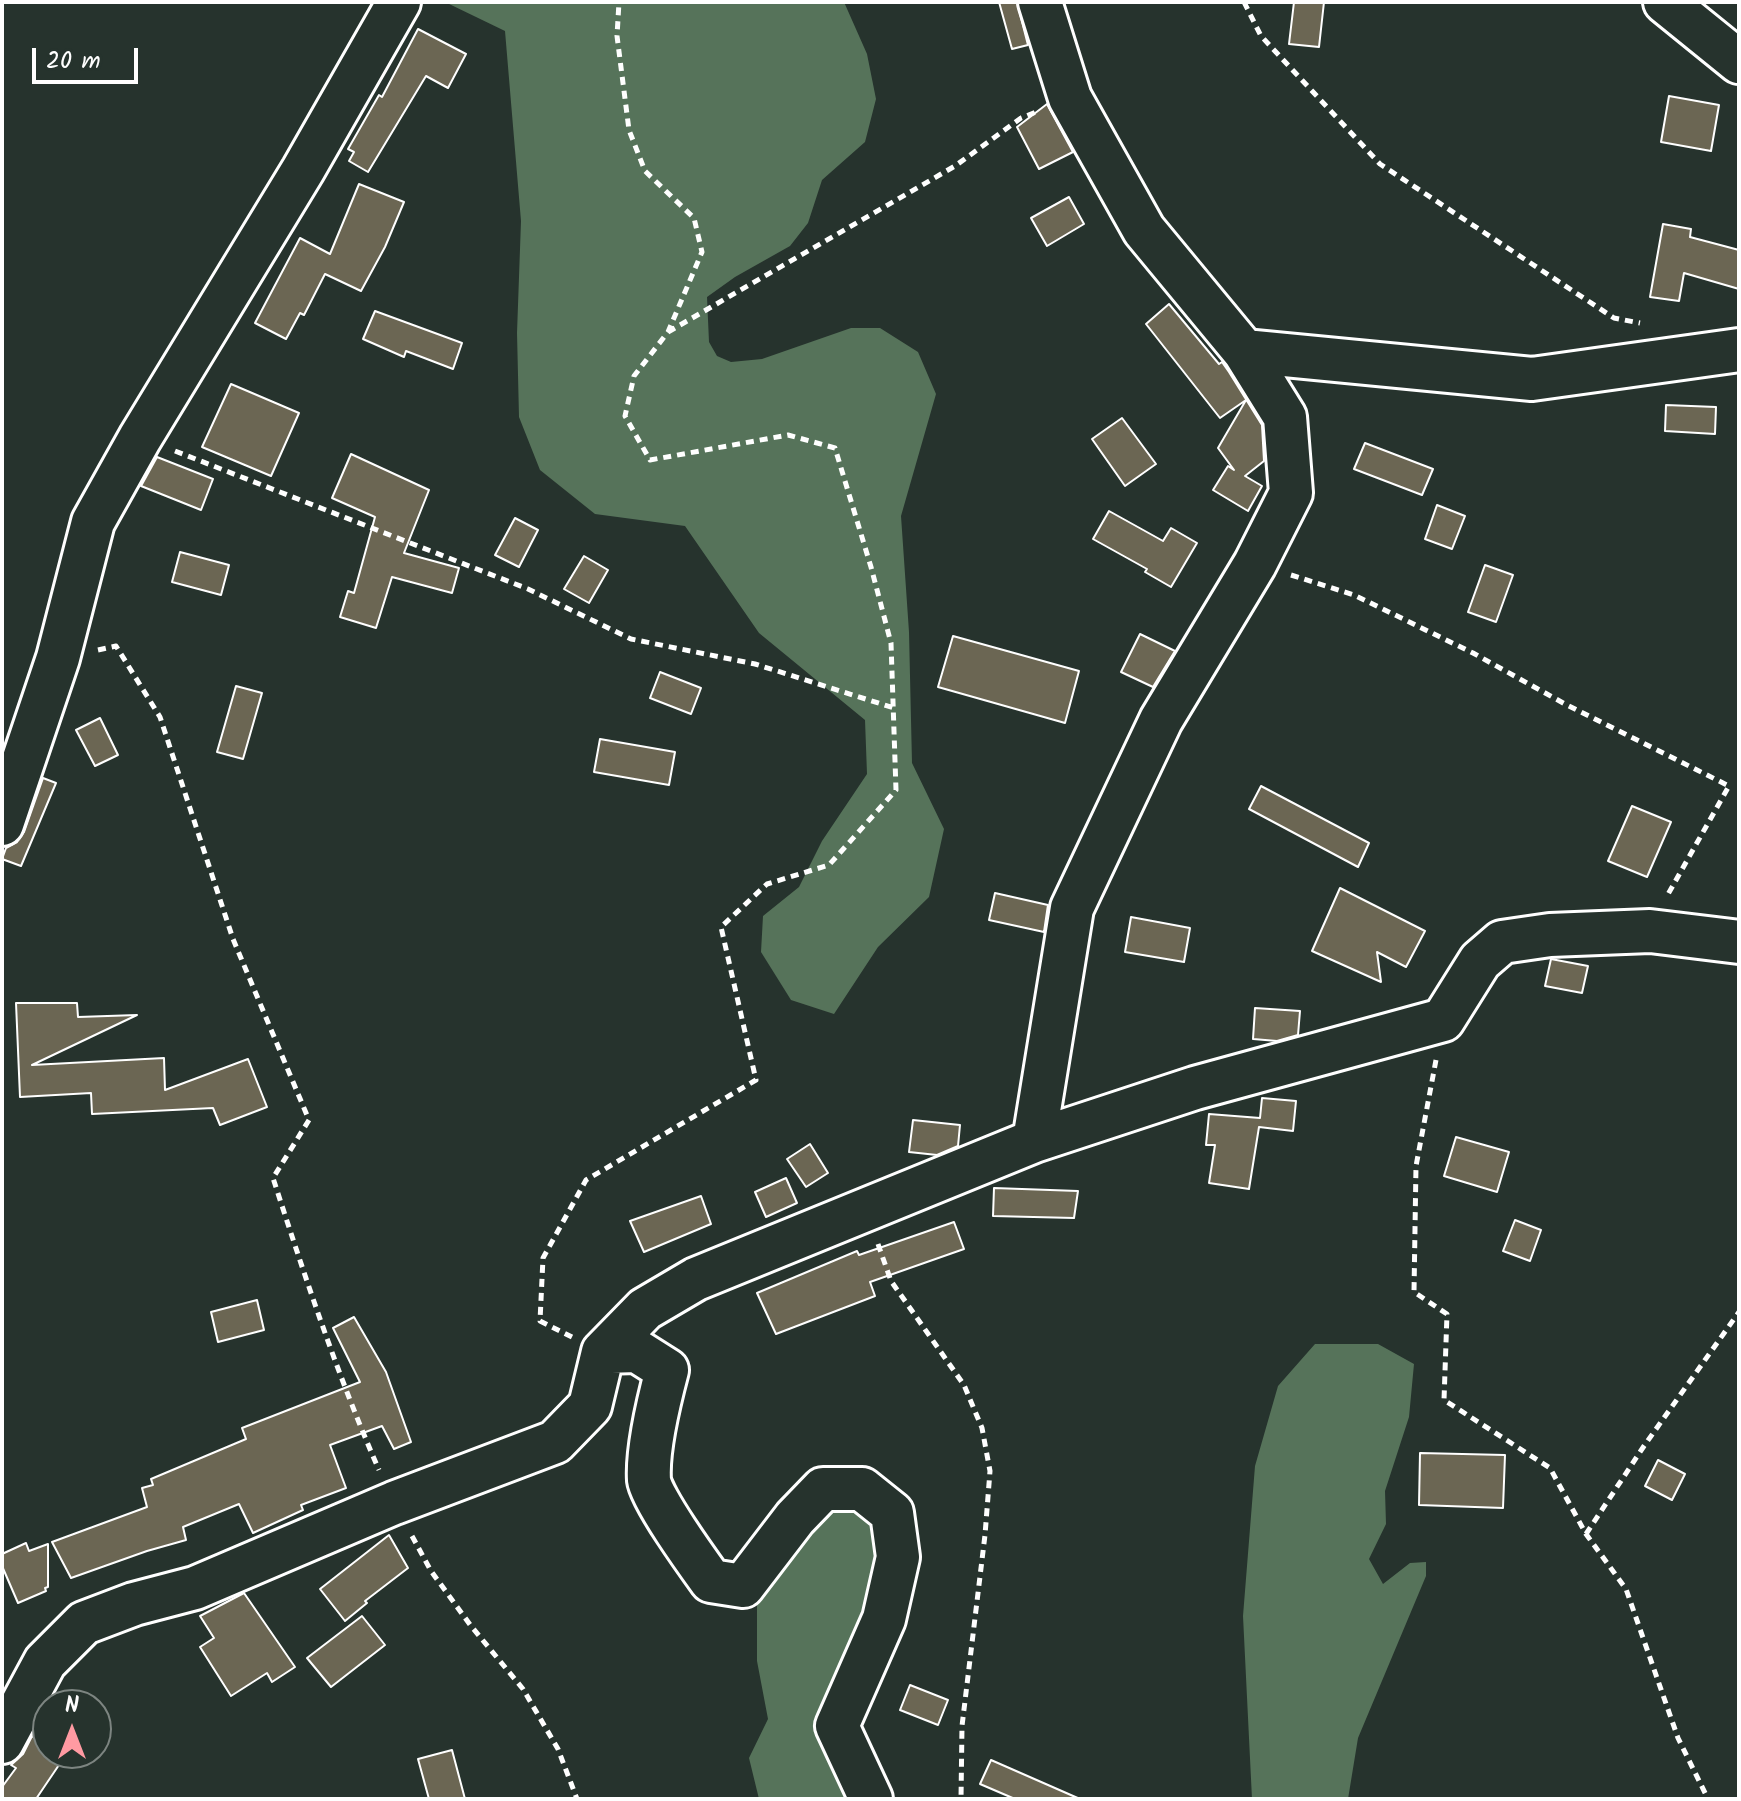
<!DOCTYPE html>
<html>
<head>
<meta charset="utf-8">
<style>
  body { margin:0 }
  #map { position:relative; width:1741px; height:1801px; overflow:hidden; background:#26332d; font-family:Kalam,sans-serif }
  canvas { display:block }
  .frame { position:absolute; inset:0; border:4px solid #fff; pointer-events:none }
  .north { position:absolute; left:32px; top:1689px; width:80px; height:80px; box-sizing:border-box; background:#26332d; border:2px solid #7d8581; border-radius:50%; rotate:0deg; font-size:22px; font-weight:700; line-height:32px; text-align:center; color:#fff }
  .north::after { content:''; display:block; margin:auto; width:28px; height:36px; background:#ff9aa2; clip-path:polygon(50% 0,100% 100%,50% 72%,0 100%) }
  .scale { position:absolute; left:32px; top:48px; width:106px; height:36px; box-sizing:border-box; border:4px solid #fff; border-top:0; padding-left:10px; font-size:24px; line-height:28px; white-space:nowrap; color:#fff; -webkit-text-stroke:6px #26332d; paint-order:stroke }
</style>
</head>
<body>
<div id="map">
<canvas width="1741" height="1801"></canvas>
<div class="frame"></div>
<div class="north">N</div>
<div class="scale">20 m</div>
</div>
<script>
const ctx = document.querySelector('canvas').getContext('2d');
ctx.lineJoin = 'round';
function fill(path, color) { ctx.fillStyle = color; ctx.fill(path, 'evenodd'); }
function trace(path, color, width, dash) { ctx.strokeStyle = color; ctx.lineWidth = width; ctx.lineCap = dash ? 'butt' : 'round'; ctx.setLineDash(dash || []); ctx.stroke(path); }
fill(new Path2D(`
  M 445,2 L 844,2 L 867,54 L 876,99 L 865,142 L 822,180 L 808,223 L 790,246 L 735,277 L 707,297 L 709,342 L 717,356 L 731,362 L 762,359 L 851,328 L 880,328 L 918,352 L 936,394 L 901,516 L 909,632 L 912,763 L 944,829 L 929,897 L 878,947 L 834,1014 L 791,1000 L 761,952 L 763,916 L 799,887 L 822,841 L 867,774 L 865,720 L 759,633 L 685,526 L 595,514 L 540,470 L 519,417 L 517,333 L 521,221 L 505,31 Z
  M 1315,1344 L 1378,1344 L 1414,1364 L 1409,1417 L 1385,1491 L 1386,1524 L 1369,1559 L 1383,1584 L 1410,1563 L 1426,1562 L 1426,1576 L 1358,1738 L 1348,1799 L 1252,1799 L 1243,1616 L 1255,1466 L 1278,1386 Z
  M 855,1496 L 878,1519 L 886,1554 L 830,1706 L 865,1799 L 759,1799 L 749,1758 L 768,1719 L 757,1661 L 757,1602 L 797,1545 L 825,1512 Z`), '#56735a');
const building = new Path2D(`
  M 999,2 L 1017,2 L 1028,45 L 1012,49 Z
  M 1294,2 L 1324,2 L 1319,47 L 1289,44 Z
  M 418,29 L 466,54 L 448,88 L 426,76 L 368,172 L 349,161 L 354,152 L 348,149 L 379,95 L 382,97 Z
  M 1669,96 L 1719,105 L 1711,151 L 1661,142 Z
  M 1047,104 L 1073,152 L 1039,169 L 1017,127 Z
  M 359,184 L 404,202 L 385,247 L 361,291 L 325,274 L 304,315 L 300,313 L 286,339 L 255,323 L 300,238 L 330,254 Z
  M 1069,197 L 1084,224 L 1047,246 L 1031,218 Z
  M 1663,224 L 1691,229 L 1690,237 L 1739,250 L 1739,289 L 1684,273 L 1679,301 L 1650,297 Z
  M 1169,304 L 1219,364 L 1222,362 L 1229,372 L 1262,425 L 1264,461 L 1245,476 L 1262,486 L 1248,511 L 1213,490 L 1228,466 L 1234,470 L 1218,448 L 1246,400 L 1220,418 L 1146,324 Z
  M 375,311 L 462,343 L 453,369 L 406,351 L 404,357 L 363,339 Z
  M 231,384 L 299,413 L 271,476 L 202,447 Z
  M 1666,405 L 1716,407 L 1715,434 L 1665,431 Z
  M 1122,418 L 1156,464 L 1125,486 L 1092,439 Z
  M 1365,443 L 1433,469 L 1422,495 L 1354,469 Z
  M 351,454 L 429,490 L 404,553 L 459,568 L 452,593 L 392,577 L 376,628 L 340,617 L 348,591 L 354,593 L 375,517 L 332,498 Z
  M 157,457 L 213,479 L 201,510 L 141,486 Z
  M 1437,505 L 1465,516 L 1452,549 L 1425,539 Z
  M 1109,511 L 1163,541 L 1171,528 L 1197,543 L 1171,587 L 1145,572 L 1147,569 L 1093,539 Z
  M 515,518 L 538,530 L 519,567 L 495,555 Z
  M 180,552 L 229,565 L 221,595 L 172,582 Z
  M 584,556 L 608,570 L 589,603 L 564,589 Z
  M 1485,565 L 1513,575 L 1496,622 L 1468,612 Z
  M 1140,634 L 1175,651 L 1153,687 L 1121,672 Z
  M 953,636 L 1079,671 L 1065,723 L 938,687 Z
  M 660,672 L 701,688 L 691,714 L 650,698 Z
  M 236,686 L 262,693 L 243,759 L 217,752 Z
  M 100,718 L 118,755 L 95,766 L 76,730 Z
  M 600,739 L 675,752 L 669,785 L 594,772 Z
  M 43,778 L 56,783 L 21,866 L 2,859 L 6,848 L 17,842 L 24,832 Z
  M 1261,786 L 1369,843 L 1358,867 L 1249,809 Z
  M 1632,806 L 1671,822 L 1647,877 L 1608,861 Z
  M 1340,888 L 1425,931 L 1406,967 L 1377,952 L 1381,982 L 1312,951 Z
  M 995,893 L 1048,905 L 1044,932 L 989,920 Z
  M 1131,917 L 1190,928 L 1184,962 L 1125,952 Z
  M 1551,959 L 1588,966 L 1582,993 L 1545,986 Z
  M 16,1003 L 77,1003 L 78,1017 L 137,1015 L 32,1065 L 164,1058 L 165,1090 L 248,1059 L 267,1107 L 220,1125 L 213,1108 L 92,1114 L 91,1093 L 20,1097 Z
  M 1255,1008 L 1300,1011 L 1298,1035 L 1277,1041 L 1253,1039 Z
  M 1262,1098 L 1296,1101 L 1293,1131 L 1259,1127 L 1249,1189 L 1209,1183 L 1215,1145 L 1206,1145 L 1209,1114 L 1260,1118 Z
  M 913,1120 L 960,1125 L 958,1146 L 937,1155 L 909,1152 Z
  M 1456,1137 L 1509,1152 L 1497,1192 L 1444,1176 Z
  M 810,1144 L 828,1173 L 806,1187 L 787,1159 Z
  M 786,1178 L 797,1203 L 766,1217 L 755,1192 Z
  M 994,1188 L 1078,1191 L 1074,1218 L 993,1216 Z
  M 701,1196 L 711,1224 L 644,1252 L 630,1221 Z
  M 1515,1220 L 1541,1230 L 1530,1261 L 1503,1251 Z
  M 954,1222 L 964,1249 L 870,1282 L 875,1296 L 776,1334 L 757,1293 L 857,1251 L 859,1255 Z
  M 257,1300 L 264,1330 L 218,1342 L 211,1312 Z
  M 354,1317 L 386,1372 L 411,1442 L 394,1449 L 382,1426 L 330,1445 L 346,1488 L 301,1505 L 303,1510 L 253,1533 L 239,1504 L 183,1527 L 186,1540 L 147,1551 L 71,1578 L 52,1542 L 147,1507 L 142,1488 L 153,1485 L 151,1479 L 246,1439 L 242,1428 L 360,1382 L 333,1328 Z
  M 1420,1453 L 1505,1455 L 1503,1508 L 1419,1505 Z
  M 1658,1460 L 1685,1474 L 1672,1500 L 1645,1486 Z
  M 389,1535 L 408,1568 L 365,1601 L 367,1603 L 345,1621 L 320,1589 Z
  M 26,1543 L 29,1551 L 48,1544 L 48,1587 L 45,1588 L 46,1591 L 18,1603 L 2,1566 L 2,1554 Z
  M 244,1593 L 295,1667 L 272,1682 L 267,1673 L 231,1696 L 200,1647 L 214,1638 L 200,1616 Z
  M 362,1616 L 385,1645 L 331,1687 L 307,1658 Z
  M 910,1685 L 948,1700 L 938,1725 L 900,1710 Z
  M 32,1736 L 48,1748 L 48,1753 L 55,1753 L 63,1759 L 36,1799 L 2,1799 L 2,1787 L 16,1768 L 11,1765 L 23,1754 Z
  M 452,1750 L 465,1799 L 429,1799 L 418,1759 Z
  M 991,1760 L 1080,1799 L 1015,1799 L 980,1784 Z`);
fill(building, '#6b6653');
trace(building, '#fff', 2);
const minor = new Path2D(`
  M 1665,2 L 1739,62
  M 1244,351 L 1532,379 L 1739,350
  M 2,824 L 58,658 L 93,522 L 140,438 L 303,170 L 399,2
  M 1034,1141 L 1072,908 L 1161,720 L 1255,564 L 1291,493 L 1285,417 L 1244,351 L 1144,230 L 1070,98 L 1040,2
  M 603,1352 L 637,1351 L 667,1370 C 659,1400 647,1449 649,1480 C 651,1498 698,1563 711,1581 L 743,1586 L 795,1518 L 823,1489 L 862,1489 L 892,1513 L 898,1557 L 884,1619 L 837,1726 L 871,1799
  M 2,1742 L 45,1662 L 84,1623 L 134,1604 L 195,1588 L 394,1503 L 555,1442 L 590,1406 L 603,1352 L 645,1309 L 696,1279 L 1034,1141 L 1195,1088 L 1443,1020 L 1480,961 L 1502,942 L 1550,935 L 1650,931 L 1739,942`);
trace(minor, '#fff', 48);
trace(new Path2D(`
  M 1244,2 L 1261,36 L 1380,164 L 1614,318 L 1640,323
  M 668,332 L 955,166 L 1021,118 L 1036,112
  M 175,451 L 528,589 L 631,639 L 755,664 L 894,708
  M 1291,575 L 1354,595 L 1473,653 L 1565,704 L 1729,786 L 1667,896
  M 98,650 L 116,646 L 160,717 L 233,939 L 309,1120 L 273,1178 C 305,1277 337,1374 379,1470
  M 1436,1060 L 1416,1166 L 1414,1292 L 1447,1314 L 1444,1400 L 1550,1468 L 1586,1534 L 1626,1589 L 1678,1738 L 1708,1799
  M 878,1244 L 891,1281 L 964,1385 L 982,1428 L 990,1471 L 985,1535 L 962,1726 L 961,1799
  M 572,1337 L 540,1321 L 543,1258 L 586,1180 L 756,1080 L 721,927 L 767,884 L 829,865 L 896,790 L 891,643 L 871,567 L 835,448 L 788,435 L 650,460 L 625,416 L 634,376 L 668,332 L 702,252 L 694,218 L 645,171 L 629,130 L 617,36 L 619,2
  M 1586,1534 L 1644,1446 L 1739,1312
  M 412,1536 L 431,1571 L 471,1626 L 523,1689 L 558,1749 L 577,1799`), '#fff', 5, [8, 6]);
trace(minor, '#26332d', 42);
</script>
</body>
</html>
